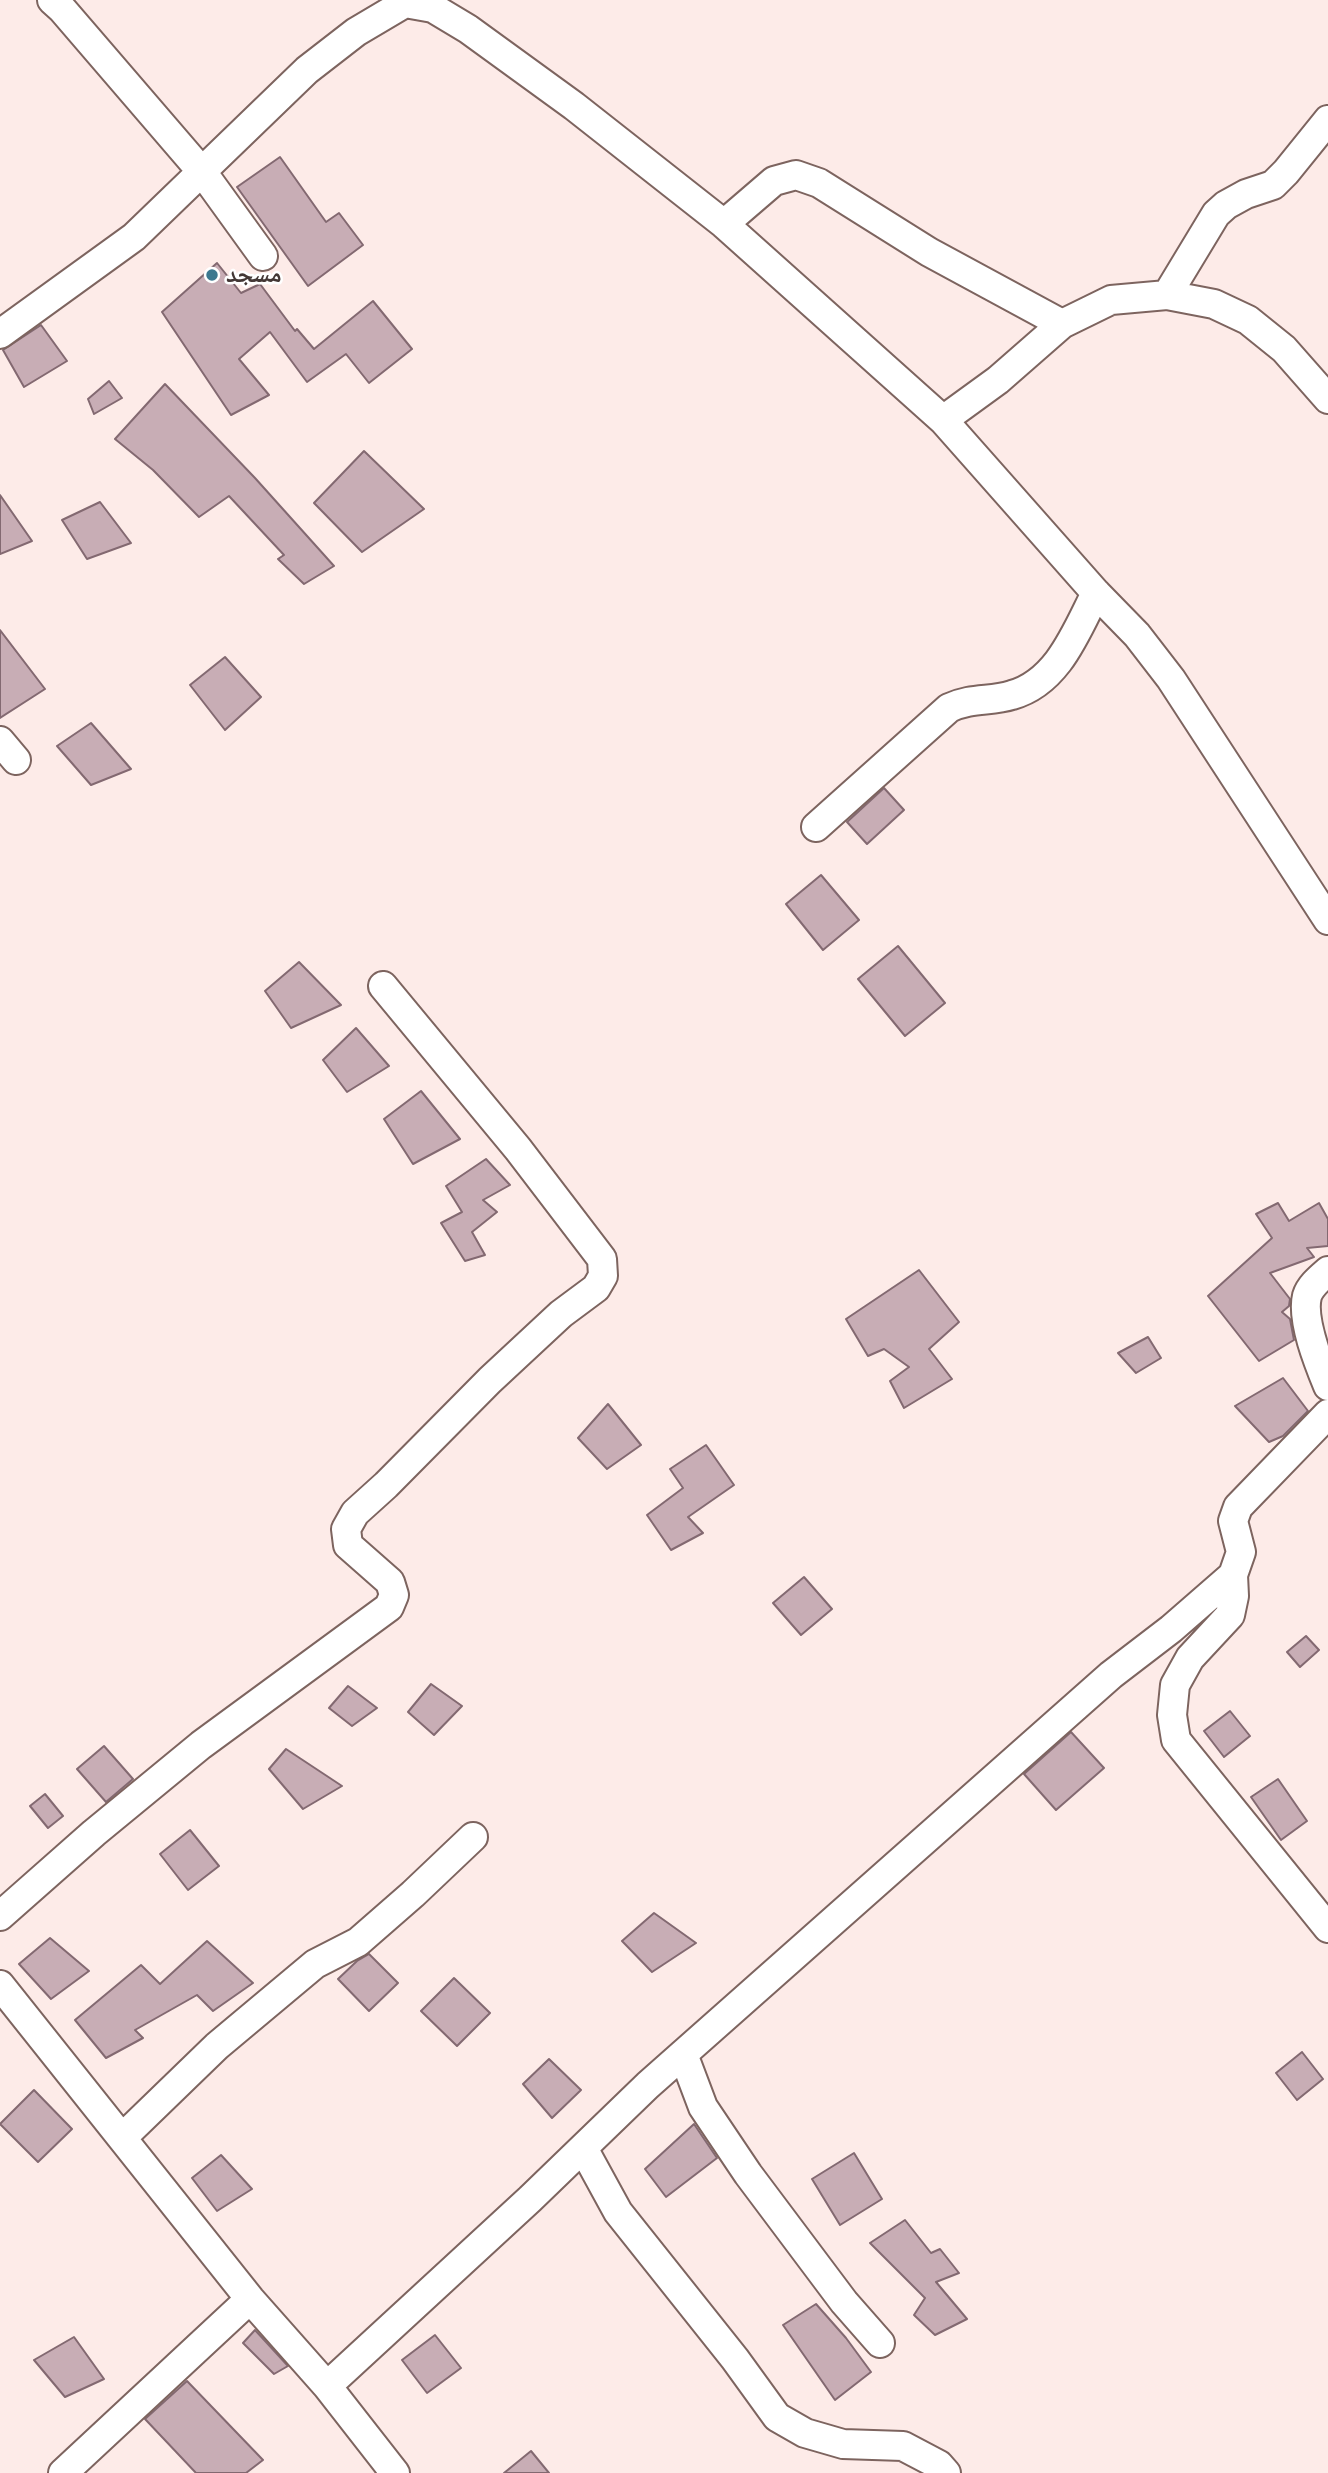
<!DOCTYPE html>
<html>
<head>
<meta charset="utf-8">
<style>
  body { margin:0 }
  canvas { display:block; background:#fdebe8 }
</style>
</head>
<body>
<canvas width="1328" height="2473"></canvas>
<script>
const ctx = document.querySelector('canvas').getContext('2d');
ctx.lineJoin = 'round';
function fill(path, color) { ctx.fillStyle = color; ctx.fill(path, 'evenodd'); }
function trace(path, color, width, dash) { ctx.strokeStyle = color; ctx.lineWidth = width; ctx.lineCap = dash ? 'butt' : 'round'; ctx.setLineDash(dash || []); ctx.stroke(path); }
function write(font, color, halo, rows, align = 'center') {
  ctx.font = font + ' Arial,"Noto Naskh Arabic",sans-serif'; ctx.lineWidth = 5; ctx.setLineDash([]); ctx.textBaseline = 'middle'; ctx.strokeStyle = halo; ctx.fillStyle = color; for (const [text, x, y, turn = 0] of rows) {
    ctx.save(); ctx.translate(x, y); ctx.rotate((+turn || 0) * Math.PI / 180); ctx.textAlign = isNaN(turn) ? turn : align; if (halo) ctx.strokeText(text, 0, 0); ctx.fillText(text, 0, 0); ctx.restore();
  }
}
const building = new Path2D(`
  M 280,157 L 326,222 L 339,213 L 363,245 L 308,286 L 237,187 Z
  M 217,263 L 241,293 L 260,284 L 295,331 L 297,329 L 314,349 L 373,301 L 412,349 L 369,383 L 346,354 L 307,382 L 270,332 L 239,359 L 269,395 L 231,415 L 162,312 Z
  M 41,325 L 67,361 L 24,387 L 3,350 Z
  M 109,381 L 122,398 L 94,414 L 88,399 Z
  M 165,384 L 255,478 L 334,566 L 304,584 L 278,559 L 284,555 L 229,496 L 199,517 L 153,470 L 115,439 Z
  M 364,451 L 424,509 L 362,552 L 314,503 Z
  M 0,495 L 32,541 L 0,554 Z
  M 100,502 L 131,543 L 87,559 L 62,520 Z
  M 0,630 L 45,689 L 0,718 Z
  M 225,657 L 261,697 L 225,730 L 190,685 Z
  M 91,723 L 131,769 L 91,785 L 57,746 Z
  M 884,788 L 904,810 L 867,844 L 847,822 Z
  M 821,875 L 859,920 L 823,950 L 786,904 Z
  M 898,946 L 945,1003 L 905,1036 L 858,979 Z
  M 299,962 L 341,1005 L 291,1028 L 265,991 Z
  M 356,1028 L 389,1066 L 347,1092 L 323,1060 Z
  M 421,1091 L 460,1139 L 413,1164 L 384,1119 Z
  M 486,1159 L 510,1185 L 483,1200 L 497,1212 L 472,1232 L 485,1255 L 465,1261 L 441,1223 L 462,1212 L 446,1186 Z
  M 1278,1203 L 1289,1221 L 1319,1203 L 1328,1219 L 1328,1246 L 1307,1248 L 1314,1257 L 1270,1273 L 1290,1299 L 1289,1306 L 1282,1312 L 1290,1319 L 1294,1340 L 1259,1361 L 1208,1296 L 1272,1238 L 1256,1214 Z
  M 919,1270 L 959,1322 L 929,1349 L 952,1379 L 904,1408 L 890,1381 L 909,1367 L 884,1349 L 868,1356 L 846,1319 Z
  M 1148,1337 L 1161,1358 L 1136,1373 L 1118,1353 Z
  M 1283,1378 L 1308,1411 L 1283,1436 L 1269,1442 L 1235,1406 Z
  M 608,1404 L 641,1445 L 607,1469 L 578,1438 Z
  M 706,1445 L 734,1485 L 688,1517 L 703,1533 L 671,1550 L 647,1515 L 683,1488 L 670,1469 Z
  M 804,1577 L 832,1609 L 801,1635 L 773,1603 Z
  M 1306,1636 L 1319,1650 L 1300,1667 L 1287,1652 Z
  M 431,1684 L 462,1706 L 434,1735 L 408,1712 Z
  M 348,1686 L 377,1708 L 352,1726 L 329,1708 Z
  M 1230,1711 L 1250,1736 L 1224,1757 L 1204,1731 Z
  M 1071,1732 L 1104,1768 L 1056,1810 L 1024,1774 Z
  M 104,1746 L 133,1779 L 106,1802 L 77,1769 Z
  M 286,1749 L 342,1786 L 303,1809 L 269,1769 Z
  M 1278,1779 L 1307,1821 L 1281,1840 L 1251,1797 Z
  M 45,1794 L 63,1816 L 48,1828 L 30,1806 Z
  M 190,1830 L 219,1866 L 188,1890 L 160,1854 Z
  M 654,1913 L 696,1943 L 652,1972 L 622,1941 Z
  M 50,1938 L 89,1971 L 51,1999 L 19,1964 Z
  M 207,1941 L 253,1983 L 213,2011 L 197,1995 L 135,2030 L 143,2038 L 106,2058 L 75,2020 L 141,1965 L 160,1984 Z
  M 369,1954 L 398,1983 L 369,2011 L 338,1979 L 357,1961 Z
  M 454,1978 L 490,2013 L 457,2046 L 421,2011 Z
  M 1302,2052 L 1323,2079 L 1297,2100 L 1276,2073 Z
  M 549,2059 L 581,2090 L 552,2118 L 523,2084 Z
  M 34,2090 L 72,2129 L 38,2162 L 0,2124 Z
  M 694,2124 L 717,2158 L 666,2197 L 645,2169 Z
  M 854,2153 L 882,2199 L 840,2225 L 812,2179 Z
  M 221,2155 L 252,2189 L 217,2211 L 192,2178 Z
  M 905,2220 L 931,2253 L 940,2249 L 959,2273 L 936,2282 L 967,2319 L 935,2335 L 914,2315 L 925,2298 L 870,2243 Z
  M 816,2304 L 846,2338 L 871,2372 L 835,2400 L 783,2325 Z
  M 255,2330 L 288,2366 L 274,2374 L 243,2343 Z
  M 435,2335 L 461,2368 L 427,2393 L 402,2360 Z
  M 74,2337 L 104,2379 L 65,2397 L 34,2360 Z
  M 187,2381 L 263,2460 L 246,2473 L 196,2473 L 145,2419 Z
  M 531,2451 L 549,2473 L 504,2473 Z`);
fill(building, '#c8adb5');
trace(building, '#836971', 2);
const minor = new Path2D(`
  M 52,0 L 62,9 L 203,173 L 263,256
  M 724,224 L 774,181 L 796,175 L 819,183 L 929,252 L 1062,324
  M 1167,295 L 1216,214 L 1226,205 L 1246,194 L 1273,185 L 1286,172 L 1328,120
  M 0,334 L 134,237 L 307,70 L 356,32 L 405,3 L 433,8 L 468,29 L 574,106 L 724,224 L 943,420 L 1096,593 L 1137,635 L 1171,679 L 1328,920
  M 943,420 L 998,380 L 1062,324 L 1111,300 L 1167,295 L 1214,304 L 1248,320 L 1284,349 L 1328,399
  M 0,741 L 16,760
  M 816,827 L 949,708 C 973,697 990,702 1012,695 C 1058,682 1076,632 1096,593
  M 1328,1271 C 1320,1278 1310,1286 1307,1296 C 1301,1320 1319,1364 1328,1386
  M 1328,1414 L 1238,1507 L 1233,1521 L 1241,1552 L 1233,1575 L 1234,1596 L 1230,1615 L 1190,1658 L 1175,1685 L 1172,1715 L 1176,1740 L 1328,1928
  M 0,1916 L 94,1833 L 201,1745 L 389,1607 L 394,1595 L 390,1582 L 348,1545 L 346,1529 L 355,1513 L 386,1485 L 490,1380 L 561,1314 L 596,1288 L 603,1276 L 602,1259 L 518,1149 L 383,986
  M 0,1985 L 250,2299 L 327,2386 L 395,2473
  M 683,2054 L 703,2107 L 748,2174 L 844,2302 L 880,2343
  M 123,2137 L 217,2046 L 315,1964 L 358,1942 L 413,1894 L 473,1837
  M 583,2148 L 618,2212 L 735,2359 L 777,2417 L 805,2433 L 843,2444 L 903,2446 L 939,2465 L 946,2473
  M 327,2386 L 530,2199 L 648,2085 L 1111,1675 L 1171,1629 L 1233,1575
  M 63,2473 L 250,2299`);
trace(minor, '#7d645f', 32);
trace(minor, '#fff', 28);
for (const [x, y, r, color] of [
  [212,275,7,"#3c788f"]
]) { const dot = new Path2D(); dot.arc(x, y, r, 0, 2 * Math.PI); ctx.fillStyle = color; ctx.fill(dot); trace(dot, '#fff', 2.5); }
write('bold 24px', '#433735', '#fff', [
  ["مسجد",226,275]
], 'left');
</script>
</body>
</html>
